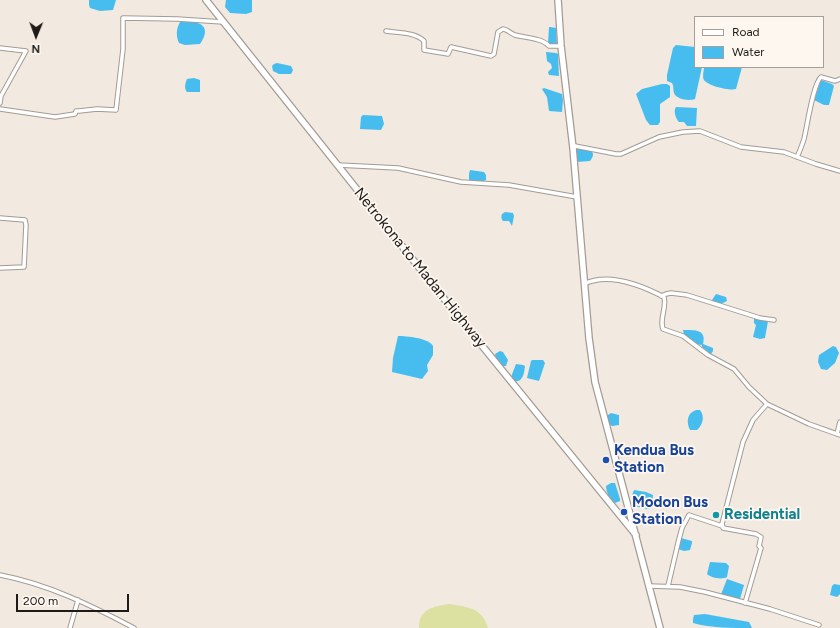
<!DOCTYPE html>
<html>
<head>
<meta charset="utf-8">
<style>
  body { margin:0 }
  #map { position:relative; width:840px; height:628px; overflow:hidden; background:#f2e9e1; font-family:Figtree,sans-serif }
  canvas { display:block }
  .legend { position:absolute; left:694px; top:16px; width:130px; height:52px; box-sizing:border-box; background:#fef7f0; border:1px solid #a49f99; margin:0; padding:5px 7px; list-style:none; font-size:12px; color:#1d1a17 }
  .legend li { display:flex; align-items:center; gap:8px; height:20px }
  .legend b { width:20px; border:1px solid #a49f99 }
  .north { position:absolute; left:16px; top:16px; width:40px; height:40px; -webkit-text-stroke:3px #fef7f0; paint-order:stroke; rotate:181deg; font-size:11px; font-weight:700; line-height:16px; text-align:center; color:#1d1a17 }
  .north::after { content:''; display:block; margin:auto; width:14px; height:18px; background:#1d1a17; clip-path:polygon(50% 0,100% 100%,50% 72%,0 100%) }
  .scale { position:absolute; left:16px; top:594px; width:113px; height:18px; box-sizing:border-box; border:2px solid #1d1a17; border-top:0; padding-left:5px; font-size:12px; line-height:14px; white-space:nowrap; color:#1d1a17; -webkit-text-stroke:3px #fef7f0; paint-order:stroke }
</style>
</head>
<body>
<div id="map">
<canvas width="840" height="628"></canvas>
<ul class="legend">
<li><b style="height:5px;background:#fff"></b>Road</li>
<li><b style="height:11px;background:#46bdee"></b>Water</li>
</ul>
<div class="north">N</div>
<div class="scale">200 m</div>
</div>
<script>
const ctx = document.querySelector('canvas').getContext('2d');
ctx.lineJoin = 'round';
function fill(path, color) { ctx.fillStyle = color; ctx.fill(path, 'evenodd'); }
function trace(path, color, width, dash) { ctx.strokeStyle = color; ctx.lineWidth = width; ctx.lineCap = dash ? 'butt' : 'round'; ctx.setLineDash(dash || []); ctx.stroke(path); }
function write(font, color, halo, rows, align = 'center') {
  ctx.font = font + ' Figtree,sans-serif'; ctx.lineWidth = 3.5; ctx.setLineDash([]); ctx.textBaseline = 'middle'; ctx.strokeStyle = halo; ctx.fillStyle = color; for (const [text, x, y, turn = 0] of rows) {
    ctx.save(); ctx.translate(x, y); ctx.rotate((+turn || 0) * Math.PI / 180); ctx.textAlign = isNaN(turn) ? turn : align; if (halo) ctx.strokeText(text, 0, 0); ctx.fillText(text, 0, 0); ctx.restore();
  }
}
fill(new Path2D(`
  M 449,604 C 467,607 482,607 488,628 L 419,628 C 419,608 433,607 449,604 Z`), '#dce1a2');
fill(new Path2D(`
  M 89,0 L 116,0 L 113,10 L 100,11 L 90,8 L 89,5 Z
  M 226,0 L 252,0 L 252,12 L 246,14 L 230,13 L 225,7 Z
  M 184,21 C 201,21 212,27 200,44 L 185,45 L 179,43 C 176,36 176,29 180,22 Z
  M 550,27 L 556,28 L 557,46 L 548,44 L 549,27 Z
  M 676,45 L 695,47 L 695,67 L 702,67 L 695,99 C 689,101 677,100 674,93 C 673,90 674,86 672,83 L 667,81 L 667,75 L 673,48 Z
  M 546,52 L 556,53 L 558,54 L 559,76 L 549,75 L 548,72 L 552,68 L 551,64 L 547,61 Z
  M 277,63 L 291,66 L 293,70 L 291,74 L 279,74 L 273,71 L 272,66 L 274,64 Z
  M 704,67 L 742,67 L 736,89 C 730,91 708,86 704,80 C 702,77 704,71 704,67 Z
  M 194,78 L 200,80 L 200,92 L 187,92 C 184,88 185,84 187,79 Z
  M 821,80 L 832,84 L 834,86 L 829,105 L 824,105 L 814,100 Z
  M 662,84 L 667,84 L 670,86 L 670,97 L 660,104 L 660,122 L 658,125 L 650,125 L 646,120 L 636,94 L 642,89 Z
  M 544,88 L 562,94 L 563,100 L 562,112 L 549,111 L 547,97 L 542,89 Z
  M 676,107 L 697,108 L 696,126 L 687,126 L 684,122 L 679,122 C 676,119 673,111 676,107 Z
  M 363,115 L 382,116 L 384,124 L 381,130 L 360,129 L 361,117 Z
  M 581,148 C 589,150 598,151 590,161 L 577,162 L 576,160 L 576,149 Z
  M 470,170 L 484,172 L 486,175 L 486,180 L 484,181 L 469,181 L 469,174 Z
  M 505,212 L 513,213 L 514,216 L 512,226 L 509,221 L 503,221 C 501,219 501,216 502,214 Z
  M 716,294 L 726,297 L 727,301 L 721,304 L 712,302 L 712,300 Z
  M 754,317 L 768,321 L 765,338 L 760,339 L 753,337 L 756,325 L 754,323 Z
  M 683,330 C 694,330 707,329 703,344 L 713,348 L 713,351 L 711,354 L 702,347 L 702,345 L 696,344 L 684,335 Z
  M 398,336 C 406,336 429,338 433,346 L 433,355 L 427,365 L 428,371 L 422,379 L 392,372 L 393,358 Z
  M 833,346 L 836,347 L 839,353 L 835,363 L 827,370 L 821,369 L 818,362 L 819,355 Z
  M 500,351 L 503,352 L 508,360 L 506,366 L 500,366 L 496,359 L 495,354 Z
  M 532,360 L 543,360 L 545,363 L 539,381 L 527,378 L 531,361 Z
  M 516,364 L 523,365 L 525,366 C 524,374 523,383 513,381 L 511,377 Z
  M 696,410 L 700,410 C 705,416 703,425 697,430 L 690,430 C 686,422 687,413 696,410 Z
  M 611,413 L 619,415 L 619,425 L 612,426 L 608,423 L 608,415 Z
  M 611,483 L 615,483 L 620,499 L 620,501 L 615,503 C 610,500 606,492 606,486 Z
  M 634,490 L 646,492 L 653,495 L 652,508 L 647,509 L 634,506 L 632,495 Z
  M 681,538 L 692,541 L 692,543 L 690,550 L 684,551 L 678,549 Z
  M 710,562 L 726,563 L 729,566 L 727,577 C 722,580 711,578 707,574 Z
  M 727,579 L 744,585 L 740,599 L 720,597 Z
  M 834,584 L 840,585 L 840,594 L 837,597 L 830,595 L 832,586 Z
  M 705,614 L 749,622 L 752,628 C 732,628 711,628 693,623 L 693,619 L 694,615 Z`), '#46bdee');
const minor = new Path2D(`
  M 386,31 C 398,33 415,32 424,41 L 424,50 L 448,54 L 451,47 L 491,56 L 494,54 L 498,32 C 500,31 501,30 503,29 C 507,29 511,34 515,35 C 526,38 542,38 549,46 L 561,46
  M 0,48 L 26,51 L 1,96 L 0,103
  M 0,109 L 55,117 L 75,114 L 76,111 L 79,111 L 97,109 L 116,110 L 123,49 L 123,18 L 177,19 L 223,22
  M 573,148 L 575,146 L 580,147 L 616,154 L 621,154 L 659,137 L 683,132 L 700,131 L 741,147 L 784,152 L 816,164 L 840,171
  M 797,157 C 800,151 802,145 804,139 C 807,127 813,84 821,77 L 835,81 L 840,79
  M 338,165 L 398,168 L 461,182 L 509,185 L 577,197
  M 0,218 L 25,220 L 26,225 L 24,267 L 0,268
  M 584,284 C 608,272 641,285 664,297 C 667,308 659,319 663,329 L 683,336 L 708,355 L 734,369 L 749,387 L 767,404 L 809,424 L 840,435
  M 661,296 L 666,294 L 671,293 L 687,295 L 760,318 L 774,320
  M 837,434 L 840,422
  M 0,575 C 47,584 91,605 134,628
  M 649,586 L 680,587 L 705,592 L 770,609 L 819,625
  M 668,586 L 679,539 L 682,528 L 689,515 L 722,526
  M 745,603 L 761,548 L 759,546 L 761,537 L 756,534 L 723,528 L 722,524 L 743,442 L 753,420 L 767,404
  M 70,628 L 78,600`);
const secondary = new Path2D(`
  M 206,0 L 453,310 L 636,535
  M 558,0 L 561,46 L 573,148 L 589,338 L 595,382 L 660,628`);
trace(minor, '#a39b94', 5.5);
trace(secondary, '#a39b94', 8);
trace(minor, '#fff', 3.5);
trace(secondary, '#fff', 5.5);
for (const [x, y, r, color] of [
  [606,460,4,"#1a4fb4"],
  [624,512,4,"#1a4fb4"],
  [716,515,4,"#0f9aa8"]
]) { const dot = new Path2D(); dot.arc(x, y, r, 0, 2 * Math.PI); ctx.fillStyle = color; ctx.fill(dot); trace(dot, '#fef7f0', 1.5); }
write('15px', '#1d1a17', '#fef7f0', [
  ["Netrokona to Madan Highway",420,268,51]
]);
write('bold 15px', '#164399', '#fef7f0', [
  ["Kendua Bus",614,451],
  ["Station",614,468],
  ["Modon Bus",632,503],
  ["Station",632,520]
], 'left');
write('bold 15px', '#0d838f', '#fef7f0', [
  ["Residential",724,515]
], 'left');
</script>
</body>
</html>
